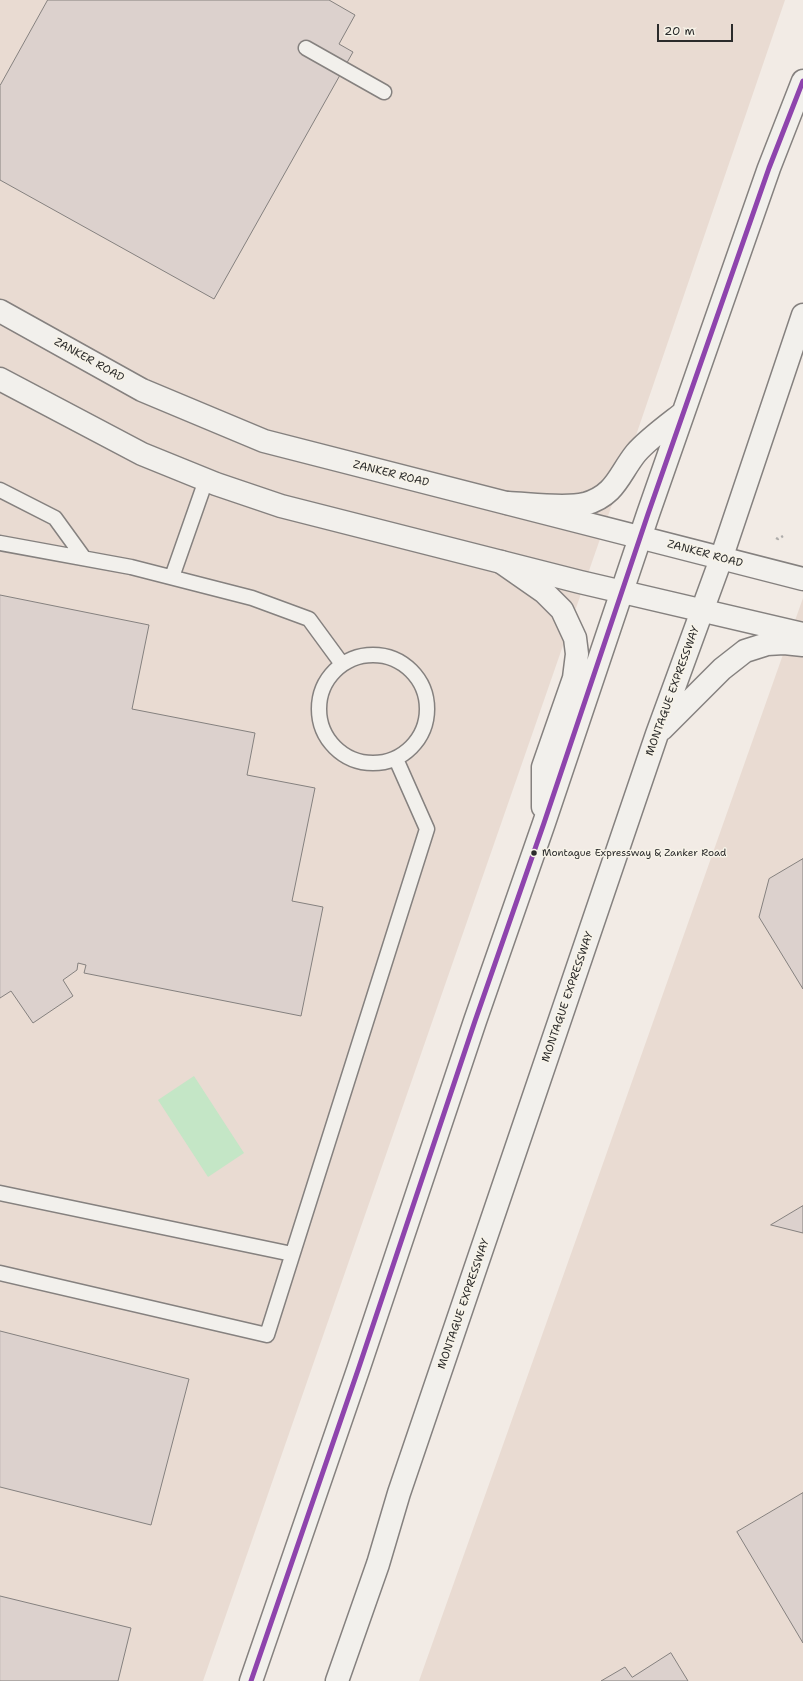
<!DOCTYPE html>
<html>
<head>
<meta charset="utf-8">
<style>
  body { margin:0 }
  #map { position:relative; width:803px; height:1681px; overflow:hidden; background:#f2ebe5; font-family:"Shantell Sans",sans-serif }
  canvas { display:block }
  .scale { position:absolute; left:657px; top:24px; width:76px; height:18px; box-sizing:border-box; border:2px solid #2b2b2b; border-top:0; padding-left:5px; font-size:12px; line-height:14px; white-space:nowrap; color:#2b2b2b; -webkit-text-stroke:3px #f7f3e8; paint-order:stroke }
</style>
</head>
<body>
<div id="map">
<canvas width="803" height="1681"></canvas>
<div class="scale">20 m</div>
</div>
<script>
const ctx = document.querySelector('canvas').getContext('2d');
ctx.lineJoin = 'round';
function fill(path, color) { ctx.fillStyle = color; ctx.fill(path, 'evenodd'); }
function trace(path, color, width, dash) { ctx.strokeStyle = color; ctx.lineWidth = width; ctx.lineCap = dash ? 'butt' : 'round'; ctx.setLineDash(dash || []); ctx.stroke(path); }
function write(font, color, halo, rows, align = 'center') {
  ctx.font = font + ' "Shantell Sans",sans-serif'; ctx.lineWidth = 3; ctx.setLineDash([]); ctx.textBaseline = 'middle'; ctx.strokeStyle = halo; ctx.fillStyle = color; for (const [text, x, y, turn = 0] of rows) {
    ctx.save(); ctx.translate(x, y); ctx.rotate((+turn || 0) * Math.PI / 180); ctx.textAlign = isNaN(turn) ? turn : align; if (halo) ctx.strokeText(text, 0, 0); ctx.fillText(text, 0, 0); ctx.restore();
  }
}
fill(new Path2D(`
  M 0,0 L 785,0 L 632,447 L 203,1681 L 0,1681 Z
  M 803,598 L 803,1681 L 419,1681 L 583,1220 Z`), '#e9dbd2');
fill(new Path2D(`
  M 194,1076 L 244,1153 L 208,1177 L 158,1100 Z`), '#c4e6c6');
const building = new Path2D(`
  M 48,0 L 329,0 L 355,15 L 339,44 L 353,52 L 214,299 L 0,180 L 0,86 Z
  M 0,595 L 149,625 L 132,709 L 255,733 L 247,775 L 315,788 L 292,901 L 323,907 L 301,1016 L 84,973 L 86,965 L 78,963 L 77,970 L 63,980 L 73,996 L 33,1023 L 11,991 L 0,998 Z
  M 803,859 L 803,989 L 759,917 L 769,879 Z
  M 803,1206 L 803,1233 L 771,1225 Z
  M 0,1331 L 189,1379 L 151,1525 L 0,1487 Z
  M 803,1493 L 803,1643 L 737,1532 Z
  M 0,1596 L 131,1628 L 118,1681 L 0,1681 Z
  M 671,1653 L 688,1681 L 601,1681 L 625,1667 L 632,1677 Z`);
fill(building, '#dcd1cd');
trace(building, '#85817f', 1);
const service = new Path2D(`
  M 306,48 L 384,92
  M 0,490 L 55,518 L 84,558
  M 0,543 L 131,567 L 252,598 L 309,619 L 342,664
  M 172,577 L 206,480
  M319 709a54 54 0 1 1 108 0a54 54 0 1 1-108 0Z
  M 0,1193 L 292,1254
  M 0,1273 L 267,1335 L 427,829 L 396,759`);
const primary = new Path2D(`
  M 0,311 L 142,390 L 264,441 L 803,579
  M 0,379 L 142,454 L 216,484 L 281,506 L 580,582 L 803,634`);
const trunk = new Path2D(`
  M 508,503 C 530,504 565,509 585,504 C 616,495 619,474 636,453 C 647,440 669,424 683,413
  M 501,562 L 544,592 L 562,610 L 575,638 L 577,654 L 574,678 L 543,767 L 543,807
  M 662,729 L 722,669 L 745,651 L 767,644 L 784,643 L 803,645
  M 251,1681 L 358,1370 L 475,1021 L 544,823 L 648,514 L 769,168 L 803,81
  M 337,1681 L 378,1564 L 399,1493 L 657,734 L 721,559 L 803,315`);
trace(service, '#85817f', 17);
trace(primary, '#85817f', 25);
trace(trunk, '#85817f', 25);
trace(new Path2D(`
  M 776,538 L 778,539 L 783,536`), '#aeacaa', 2.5, [3, 3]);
trace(service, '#f2f0ec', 14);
trace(primary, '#f2f0ec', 22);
trace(trunk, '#f2f0ec', 22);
trace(new Path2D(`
  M 251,1681 L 358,1370 L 475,1021 L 544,823 L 648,514 L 769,168 L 803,81`), '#8e44ad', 5);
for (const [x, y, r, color] of [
  [534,853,3.5,"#2b2b2b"]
]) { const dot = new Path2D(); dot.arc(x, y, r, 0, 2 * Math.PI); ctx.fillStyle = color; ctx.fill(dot); trace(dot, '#f7f3e8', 1.5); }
write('10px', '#2b2b2b', '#f7f3e8', [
  ["Montague Expressway & Zanker Road",542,853]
], 'left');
write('11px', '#2b2b2b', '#f7f3e8', [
  ["ZANKER ROAD",89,360,29],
  ["ZANKER ROAD",391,474,14],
  ["ZANKER ROAD",705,554,15],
  ["MONTAGUE EXPRESSWAY",673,691,-70],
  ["MONTAGUE EXPRESSWAY",568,997,-71],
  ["MONTAGUE EXPRESSWAY",464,1304,-71]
]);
</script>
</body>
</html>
